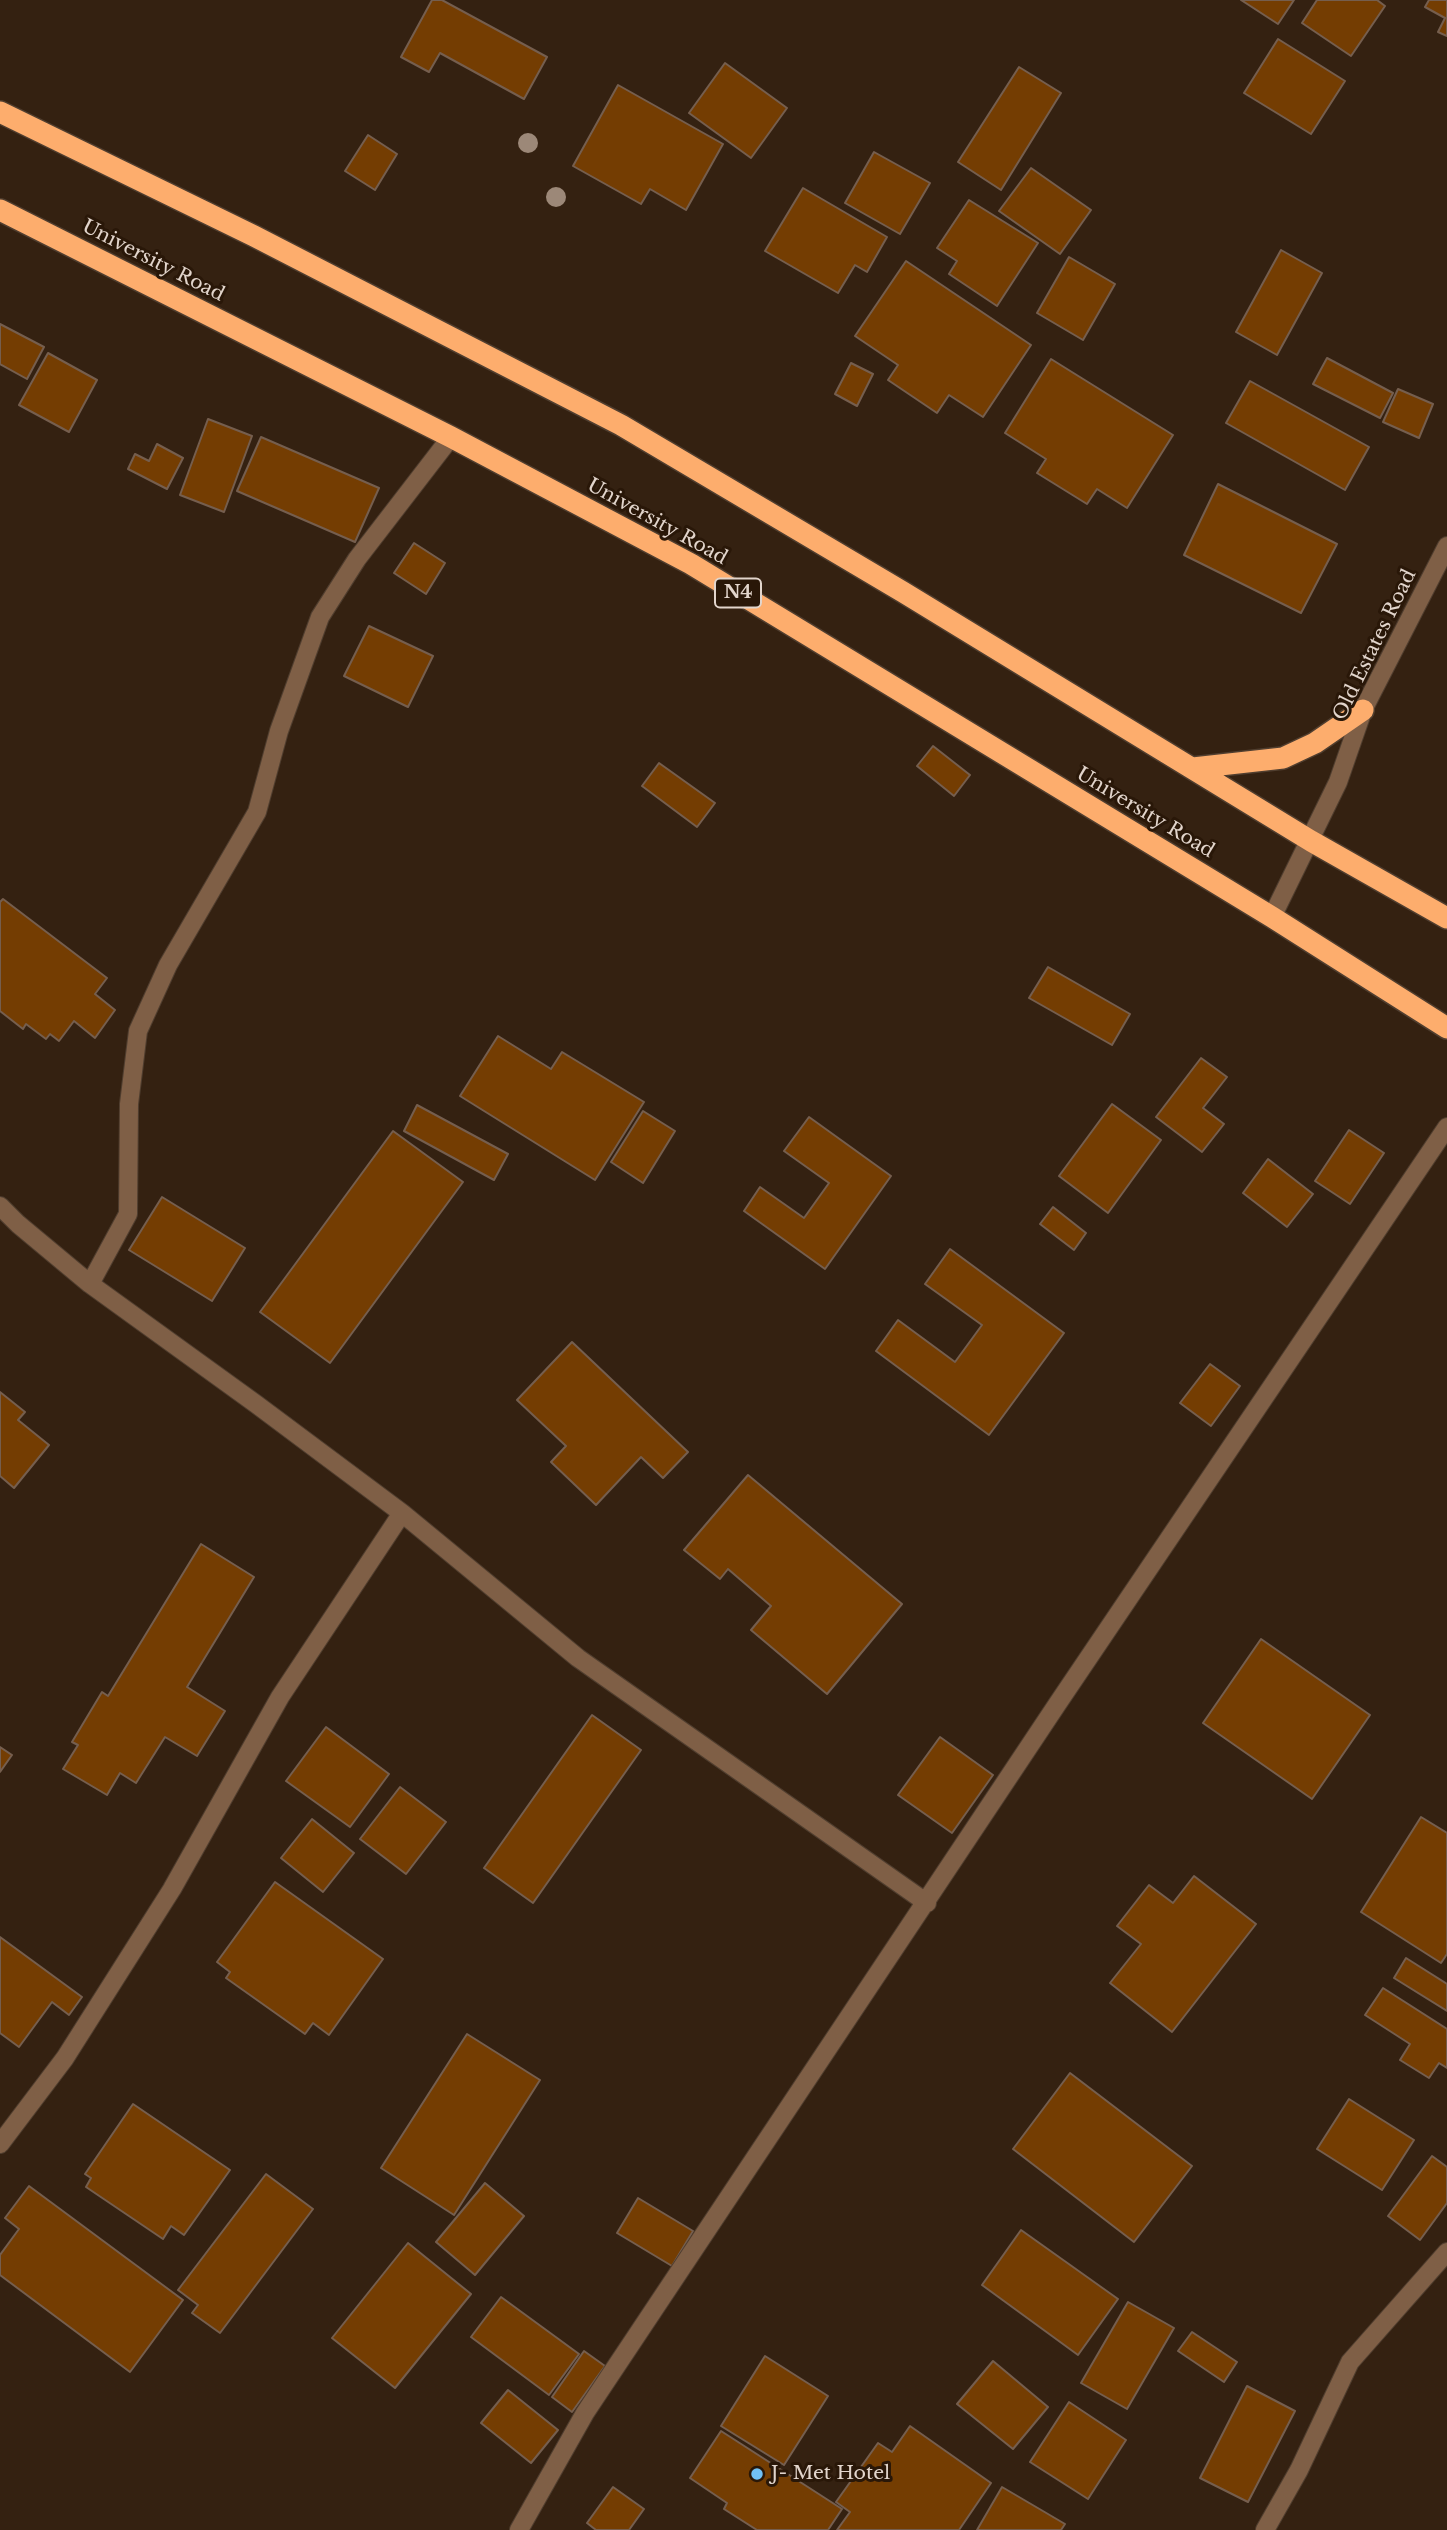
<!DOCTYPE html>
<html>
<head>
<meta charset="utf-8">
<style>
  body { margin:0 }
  canvas { display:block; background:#342111 }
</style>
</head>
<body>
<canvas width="1447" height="2530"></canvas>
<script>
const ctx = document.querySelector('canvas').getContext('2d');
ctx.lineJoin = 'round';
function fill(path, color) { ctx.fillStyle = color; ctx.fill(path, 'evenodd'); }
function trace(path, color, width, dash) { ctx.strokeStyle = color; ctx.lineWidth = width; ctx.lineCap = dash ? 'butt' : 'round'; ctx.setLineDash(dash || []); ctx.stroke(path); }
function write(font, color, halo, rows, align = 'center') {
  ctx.font = font + ' "Libre Baskerville",serif'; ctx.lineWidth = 6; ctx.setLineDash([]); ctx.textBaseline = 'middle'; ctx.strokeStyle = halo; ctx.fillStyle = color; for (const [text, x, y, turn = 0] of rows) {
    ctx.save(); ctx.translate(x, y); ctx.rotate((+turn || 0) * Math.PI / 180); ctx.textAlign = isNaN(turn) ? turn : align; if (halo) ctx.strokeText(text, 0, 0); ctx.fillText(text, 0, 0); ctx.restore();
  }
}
const building = new Path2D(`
  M 432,0 L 442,0 L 547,57 L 524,99 L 440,53 L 429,72 L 401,57 Z
  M 1241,0 L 1294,0 L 1278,24 Z
  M 1317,0 L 1377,0 L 1385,6 L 1351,56 L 1302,23 Z
  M 1429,0 L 1447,0 L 1447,36 L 1438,32 L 1445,18 L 1425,7 Z
  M 1278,39 L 1345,81 L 1311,134 L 1244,93 Z
  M 725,63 L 787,108 L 751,158 L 689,113 Z
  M 1019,67 L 1061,93 L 1001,190 L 958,162 Z
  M 618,85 L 723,144 L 686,210 L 650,189 L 641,204 L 573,166 Z
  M 368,135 L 397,154 L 375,190 L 345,171 Z
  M 874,152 L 930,183 L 900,234 L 845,203 Z
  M 1031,168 L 1091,210 L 1060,254 L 999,211 Z
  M 803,188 L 887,237 L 867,272 L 855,265 L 838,293 L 765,251 Z
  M 969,200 L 1038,243 L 997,306 L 949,274 L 957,261 L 937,248 Z
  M 1281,250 L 1322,273 L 1277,355 L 1236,332 Z
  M 1069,257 L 1115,284 L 1083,340 L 1037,313 Z
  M 906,261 L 1031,345 L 983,417 L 949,395 L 937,413 L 888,380 L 898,365 L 855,336 Z
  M 0,324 L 44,347 L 27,379 L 0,364 Z
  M 48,353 L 97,380 L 69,432 L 19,405 Z
  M 1327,358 L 1393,393 L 1380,418 L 1313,384 Z
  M 1051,359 L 1173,435 L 1127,508 L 1097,489 L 1087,504 L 1037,473 L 1046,459 L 1005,433 Z
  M 851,363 L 873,374 L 857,406 L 835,394 Z
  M 1250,381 L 1369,447 L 1345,490 L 1226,423 Z
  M 1398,389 L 1433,404 L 1419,438 L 1383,422 Z
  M 208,419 L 252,436 L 224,512 L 180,495 Z
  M 261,437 L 379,488 L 355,542 L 237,491 Z
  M 157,444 L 183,458 L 167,489 L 128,469 L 135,454 L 149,461 Z
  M 1218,484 L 1337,544 L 1301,613 L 1184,555 Z
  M 414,543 L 445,563 L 426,594 L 394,573 Z
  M 369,626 L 433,656 L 408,707 L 344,676 Z
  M 933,746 L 970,775 L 954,796 L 917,766 Z
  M 659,763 L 715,803 L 697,827 L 642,786 Z
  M 3,899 L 107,978 L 95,994 L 115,1010 L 95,1038 L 74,1021 L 59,1041 L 50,1034 L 46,1039 L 26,1024 L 23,1029 L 0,1011 L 0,902 Z
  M 1048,967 L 1130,1014 L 1112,1045 L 1029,998 Z
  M 498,1036 L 551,1069 L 562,1052 L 644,1102 L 595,1180 L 460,1096 Z
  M 1201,1058 L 1227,1077 L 1203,1108 L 1224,1124 L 1202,1152 L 1156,1117 Z
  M 1112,1104 L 1161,1140 L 1108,1213 L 1059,1176 Z
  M 417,1105 L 508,1154 L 494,1180 L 404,1131 Z
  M 643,1111 L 675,1131 L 643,1183 L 611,1162 Z
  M 809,1117 L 891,1176 L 825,1269 L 744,1211 L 760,1187 L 804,1218 L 829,1183 L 784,1151 Z
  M 1349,1130 L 1384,1153 L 1350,1204 L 1315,1181 Z
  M 393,1131 L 463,1182 L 330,1363 L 260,1312 Z
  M 1268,1159 L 1313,1194 L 1287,1227 L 1243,1193 Z
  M 162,1197 L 245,1248 L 212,1301 L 129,1250 Z
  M 1053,1207 L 1086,1233 L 1074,1250 L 1040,1224 Z
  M 950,1249 L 1064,1333 L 989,1435 L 876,1351 L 898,1320 L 955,1362 L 982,1325 L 925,1284 Z
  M 572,1342 L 688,1452 L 663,1478 L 641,1457 L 596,1505 L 551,1462 L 566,1446 L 517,1400 Z
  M 1210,1364 L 1240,1386 L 1211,1426 L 1180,1403 Z
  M 0,1392 L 25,1412 L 18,1420 L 49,1445 L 14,1488 L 0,1476 Z
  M 748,1475 L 902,1604 L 827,1694 L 751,1630 L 771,1606 L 728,1569 L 720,1579 L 684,1550 Z
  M 201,1544 L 254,1577 L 187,1687 L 225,1711 L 197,1756 L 165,1737 L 136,1783 L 120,1773 L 107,1795 L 63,1769 L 78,1745 L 72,1742 L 102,1692 L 108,1696 Z
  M 1261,1639 L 1370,1715 L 1312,1799 L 1203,1723 Z
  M 592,1715 L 641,1750 L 533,1903 L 484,1868 Z
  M 326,1727 L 389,1774 L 350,1827 L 286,1781 Z
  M 940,1737 L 993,1775 L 952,1833 L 898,1795 Z
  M 0,1747 L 12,1755 L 0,1772 Z
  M 400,1787 L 446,1822 L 406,1874 L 360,1839 Z
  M 1421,1817 L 1447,1833 L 1447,1954 L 1441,1963 L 1361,1912 Z
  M 312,1819 L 354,1853 L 323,1892 L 281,1858 Z
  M 1194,1876 L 1256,1924 L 1172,2032 L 1110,1983 L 1141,1944 L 1117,1926 L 1149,1885 L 1173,1903 Z
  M 275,1882 L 383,1959 L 329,2035 L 313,2023 L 305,2034 L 226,1978 L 230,1972 L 217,1962 Z
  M 0,1937 L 82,1997 L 69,2015 L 52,2002 L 19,2047 L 0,2033 Z
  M 1406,1958 L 1447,1984 L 1447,2011 L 1394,1978 Z
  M 1383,1988 L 1447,2029 L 1447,2068 L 1439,2063 L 1429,2078 L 1400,2060 L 1410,2044 L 1365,2015 Z
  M 467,2034 L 540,2080 L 454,2215 L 381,2168 Z
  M 1070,2073 L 1192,2166 L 1134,2242 L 1013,2149 Z
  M 1349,2099 L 1414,2140 L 1382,2190 L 1317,2149 Z
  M 133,2104 L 230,2170 L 184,2235 L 171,2226 L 163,2239 L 86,2187 L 91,2178 L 85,2174 Z
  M 1432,2156 L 1447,2167 L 1447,2203 L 1420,2240 L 1388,2216 Z
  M 266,2174 L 313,2209 L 220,2333 L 192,2313 L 198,2305 L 178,2290 Z
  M 485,2183 L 524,2216 L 475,2275 L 436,2242 Z
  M 29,2186 L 183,2300 L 130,2372 L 0,2275 L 0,2255 L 19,2229 L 5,2218 Z
  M 638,2198 L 693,2231 L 672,2266 L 617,2233 Z
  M 1021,2230 L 1118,2299 L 1078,2355 L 982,2285 Z
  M 408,2243 L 471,2294 L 395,2388 L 332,2338 Z
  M 501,2297 L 579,2354 L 549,2395 L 471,2337 Z
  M 1128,2302 L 1174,2328 L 1127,2409 L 1081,2383 Z
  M 1192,2332 L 1237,2362 L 1224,2382 L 1178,2351 Z
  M 584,2351 L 605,2366 L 572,2412 L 552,2397 Z
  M 765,2356 L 828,2396 L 784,2465 L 721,2426 Z
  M 993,2361 L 1048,2407 L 1013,2449 L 957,2404 Z
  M 1247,2386 L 1295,2411 L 1248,2502 L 1200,2478 Z
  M 508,2390 L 558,2430 L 531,2463 L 481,2423 Z
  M 1069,2402 L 1126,2440 L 1088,2499 L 1030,2462 Z
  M 910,2426 L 991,2483 L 959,2530 L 837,2530 L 850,2512 L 836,2502 L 878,2443 L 892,2452 Z
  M 721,2431 L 842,2509 L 828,2530 L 757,2530 L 724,2509 L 727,2503 L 690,2478 Z
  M 613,2487 L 644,2509 L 629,2530 L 596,2530 L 587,2523 Z
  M 1002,2487 L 1065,2524 L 1061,2530 L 977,2530 Z`);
fill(building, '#743d02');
trace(building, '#755e4e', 2);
const minor = new Path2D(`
  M 1272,917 L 1338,782 L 1363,710 L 1447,546
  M 0,1206 L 18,1224 L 90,1284 L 256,1404 L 402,1513 L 578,1658 L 927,1903
  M 90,1284 L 128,1214 L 129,1104 L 138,1031 L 168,965 L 257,812 L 279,731 L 320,617 L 357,559 L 451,437
  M 0,2144 L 65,2058 L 172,1889 L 280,1697 L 402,1513
  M 519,2530 L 585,2413 L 1058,1703 L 1447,1127
  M 1265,2530 L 1299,2470 L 1350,2362 L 1447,2252`);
const highway = new Path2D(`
  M 0,112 L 254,236 L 621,425 L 903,592 L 1311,841 L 1447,918
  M 0,210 L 451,437 L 691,564 L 1272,917 L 1447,1028
  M 1193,768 L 1283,758 L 1315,743 L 1363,710`);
trace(minor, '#503e2f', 20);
trace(highway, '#503e2f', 24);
trace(minor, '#7f5f46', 18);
trace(highway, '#fdad6d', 21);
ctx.fillStyle = '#9c8878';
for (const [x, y] of [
  [528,143],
  [556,197]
]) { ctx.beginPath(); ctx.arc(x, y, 10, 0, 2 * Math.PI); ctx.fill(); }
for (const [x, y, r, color] of [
  [757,2474,7,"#71c1f5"]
]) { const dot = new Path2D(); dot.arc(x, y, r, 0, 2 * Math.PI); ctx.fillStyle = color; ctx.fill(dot); trace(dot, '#291708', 2.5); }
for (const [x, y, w] of [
  [738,593,46]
]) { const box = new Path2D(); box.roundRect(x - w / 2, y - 14.5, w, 29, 5); ctx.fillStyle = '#291708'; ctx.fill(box); trace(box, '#e2d5cc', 2); }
write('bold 18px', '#e2d5cc', null, [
  ["N4",738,593]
]);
write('19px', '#e2d5cc', '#291708', [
  ["University Road",153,261,27],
  ["University Road",657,522,29],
  ["Old Estates Road",1375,645,-64],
  ["University Road",1145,813,31]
]);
write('19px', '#e2d5cc', '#291708', [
  ["J- Met Hotel",771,2474]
], 'left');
</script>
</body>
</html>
